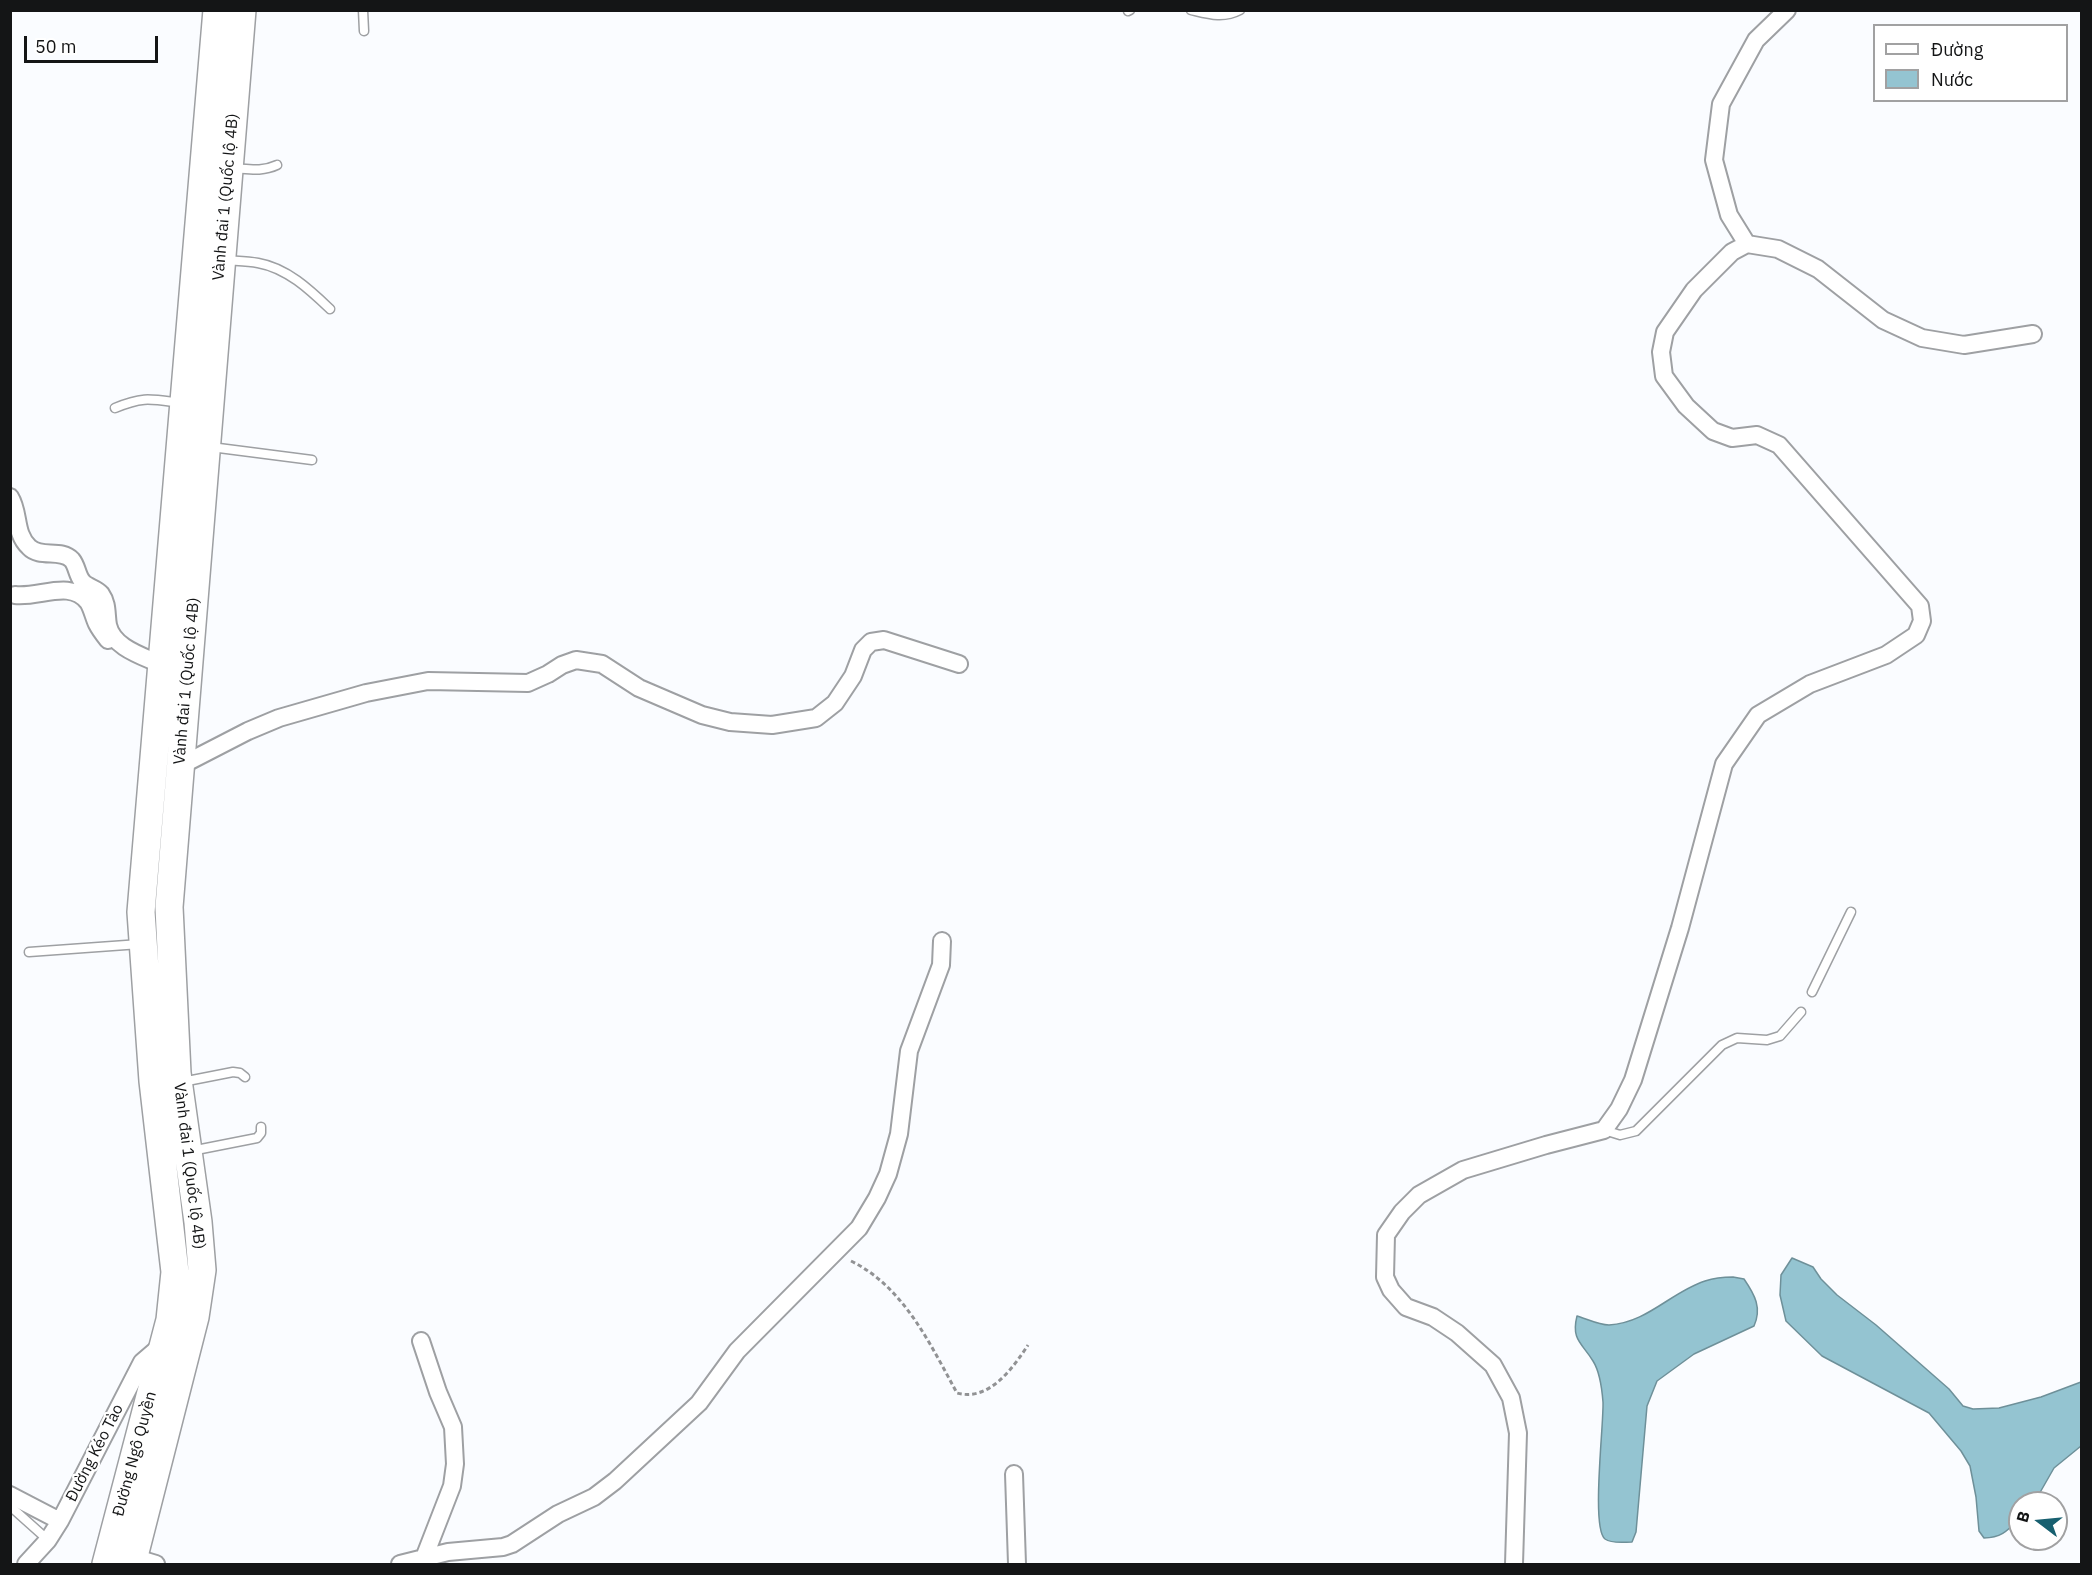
<!DOCTYPE html>
<html>
<head>
<meta charset="utf-8">
<style>
  body { margin:0 }
  #map { position:relative; width:2092px; height:1575px; overflow:hidden; background:#fafcff; font-family:"IBM Plex Sans",sans-serif }
  canvas { display:block }
  .frame { position:absolute; inset:0; border:12px solid #141516; pointer-events:none }
  .legend { position:absolute; left:1873px; top:24px; width:195px; height:78px; box-sizing:border-box; background:#fff; border:2px solid #a1a1a2; margin:0; padding:8px 10px; list-style:none; font-size:18px; color:#141516 }
  .legend li { display:flex; align-items:center; gap:12px; height:30px }
  .legend b { width:30px; border:2px solid #a1a1a2 }
  .north { position:absolute; left:2008px; top:1491px; width:60px; height:60px; box-sizing:border-box; background:#fff; border:2px solid #a1a1a2; border-radius:50%; rotate:286deg; font-size:16px; font-weight:700; line-height:24px; text-align:center; color:#141516 }
  .north::after { content:''; display:block; margin:auto; width:21px; height:27px; background:#186070; clip-path:polygon(50% 0,100% 100%,50% 72%,0 100%) }
  .scale { position:absolute; left:24px; top:36px; width:134px; height:27px; box-sizing:border-box; border:3px solid #141516; border-top:0; padding-left:8px; font-size:18px; line-height:21px; white-space:nowrap; color:#141516; -webkit-text-stroke:4px #fff; paint-order:stroke }
</style>
</head>
<body>
<div id="map">
<canvas width="2092" height="1575"></canvas>
<div class="frame"></div>
<ul class="legend">
<li><b style="height:8px;background:#fff"></b>Đường</li>
<li><b style="height:16px;background:#94c4d1"></b>Nước</li>
</ul>
<div class="north">B</div>
<div class="scale">50 m</div>
</div>
<script>
const ctx = document.querySelector('canvas').getContext('2d');
ctx.lineJoin = 'round';
function fill(path, color) { ctx.fillStyle = color; ctx.fill(path, 'evenodd'); }
function trace(path, color, width, dash) { ctx.strokeStyle = color; ctx.lineWidth = width; ctx.lineCap = dash ? 'butt' : 'round'; ctx.setLineDash(dash || []); ctx.stroke(path); }
function write(font, color, halo, rows, align = 'center') {
  ctx.font = font + ' "IBM Plex Sans",sans-serif'; ctx.lineWidth = 4.5; ctx.setLineDash([]); ctx.textBaseline = 'middle'; ctx.strokeStyle = halo; ctx.fillStyle = color; for (const [text, x, y, turn = 0] of rows) {
    ctx.save(); ctx.translate(x, y); ctx.rotate((+turn || 0) * Math.PI / 180); ctx.textAlign = isNaN(turn) ? turn : align; if (halo) ctx.strokeText(text, 0, 0); ctx.fillText(text, 0, 0); ctx.restore();
  }
}
const water = new Path2D(`
  M 1792,1258 L 1813,1267 L 1821,1279 L 1837,1295 L 1876,1325 L 1949,1389 L 1963,1406 L 1973,1409 L 1999,1408 L 2041,1397 L 2081,1382 L 2081,1446 L 2054,1468 L 2034,1503 L 2020,1503 L 2020,1518 C 2008,1530 2002,1538 1984,1538 L 1979,1531 L 1976,1497 L 1970,1466 L 1961,1451 L 1929,1413 L 1822,1356 L 1786,1321 L 1780,1295 L 1781,1275 Z
  M 1733,1277 L 1744,1279 C 1755,1295 1762,1308 1754,1326 L 1694,1354 L 1657,1381 L 1647,1406 L 1636,1532 L 1632,1542 C 1624,1542 1612,1544 1605,1539 C 1591,1528 1604,1424 1603,1402 C 1602,1389 1600,1372 1593,1361 C 1582,1343 1571,1340 1577,1316 C 1587,1319 1599,1325 1609,1325 C 1647,1323 1671,1292 1705,1281 C 1714,1278 1724,1277 1733,1277 Z`);
fill(water, '#94c4d1');
trace(water, '#6e9099', 1.5);
const service = new Path2D(`
  M 363,10 L 364,31
  M 1191,10 C 1208,14 1223,19 1240,10
  M 1128,11 L 1130,10
  M 233,168 C 249,169 262,172 277,165
  M 224,260 C 235,261 247,261 258,263 C 287,268 310,290 330,309
  M 115,408 C 143,396 151,399 180,403
  M 211,447 L 312,460
  M 29,952 L 140,944
  M 1812,992 L 1851,912
  M 182,1082 L 233,1072 L 240,1073 L 245,1077
  M 1604,1130 L 1620,1135 L 1636,1131 L 1722,1045 L 1737,1038 L 1767,1040 L 1780,1036 L 1801,1012
  M 191,1151 L 257,1138 L 261,1133 L 261,1127
  M 10,1506 L 48,1540`);
const minor = new Path2D(`
  M 1747,244 L 1729,215 L 1714,160 L 1721,104 L 1756,40 L 1787,10
  M 10,497 C 20,513 14,533 29,547 C 40,559 61,548 72,560 C 77,566 77,575 82,581 C 86,587 96,588 101,594 C 108,604 106,614 108,625 C 113,648 143,656 162,665
  M 15,595 C 40,598 70,579 88,602 C 92,608 94,618 97,624 C 100,630 104,635 108,640
  M 180,766 L 248,731 L 279,718 L 366,693 L 428,681 L 528,683 L 548,674 L 562,665 L 576,660 L 602,664 L 639,688 L 702,715 L 730,722 L 772,725 L 816,718 L 835,703 L 853,676 L 863,650 L 871,642 L 884,640 L 959,664
  M 421,1341 L 438,1392 L 453,1427 L 455,1464 L 452,1486 L 424,1558
  M 1014,1474 L 1017,1564
  M 10,1495 L 60,1521
  M 126,1555 L 156,1564
  M 26,1564 L 48,1540 L 60,1521 L 142,1362 L 163,1344
  M 400,1564 L 448,1552 L 503,1547 L 512,1544 L 558,1514 L 594,1497 L 615,1481 L 699,1403 L 737,1351 L 859,1228 L 877,1198 L 888,1174 L 899,1134 L 909,1051 L 941,965 L 942,941
  M 1514,1564 L 1518,1433 L 1511,1398 L 1493,1365 L 1457,1333 L 1433,1317 L 1406,1307 L 1391,1290 L 1385,1277 L 1386,1235 L 1402,1212 L 1419,1195 L 1463,1170 L 1546,1145 L 1604,1130 L 1619,1109 L 1633,1080 L 1680,928 L 1724,764 L 1758,715 L 1810,684 L 1886,655 L 1916,635 L 1922,621 L 1920,606 L 1779,445 L 1757,435 L 1732,438 L 1713,431 L 1686,406 L 1664,376 L 1661,352 L 1665,332 L 1694,290 L 1732,252 L 1747,244 L 1778,249 L 1818,269 L 1883,320 L 1922,338 L 1964,345 L 2033,334`);
const trunk = new Path2D(`
  M 106,1564 L 170,1320 L 175,1272 L 153,1081 L 141,912 L 217,10
  M 132,1564 L 195,1317 L 202,1270 L 198,1222 L 177,1073 L 169,907 L 242,10`);
trace(service, '#9ea0a3', 11);
trace(minor, '#9ea0a3', 20);
trace(trunk, '#9ea0a3', 30);
trace(new Path2D(`
  M 851,1261 C 904,1287 930,1344 957,1393 C 989,1402 1013,1368 1028,1345`), '#919294', 3, [4.5, 3]);
trace(service, '#fff', 8);
trace(minor, '#fff', 16);
trace(trunk, '#fff', 27);
write('16px', '#141516', '#fff', [
  ["Vành đai 1 (Quốc lộ 4B)",226,197,-85],
  ["Vành đai 1 (Quốc lộ 4B)",187,681,-85],
  ["Vành đai 1 (Quốc lộ 4B)",189,1166,83],
  ["Đường Kéo Tào",95,1453,-63],
  ["Đường Ngô Quyền",135,1454,-75]
]);
</script>
</body>
</html>
